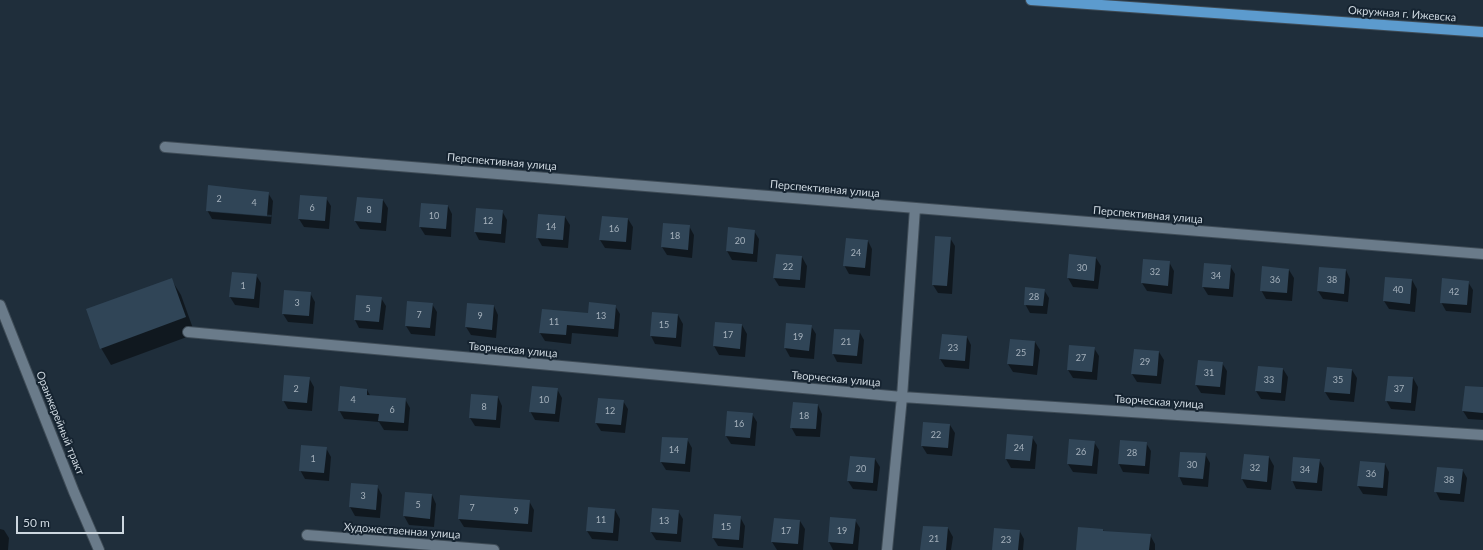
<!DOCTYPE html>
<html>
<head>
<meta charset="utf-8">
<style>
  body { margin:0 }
  #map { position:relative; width:1483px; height:550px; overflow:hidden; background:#1f2e3b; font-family:Lato,sans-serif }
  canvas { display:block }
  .scale { position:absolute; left:16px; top:516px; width:108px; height:18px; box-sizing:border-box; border:2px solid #cdd7df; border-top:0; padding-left:5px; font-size:12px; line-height:14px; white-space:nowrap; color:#cdd7df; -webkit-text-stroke:3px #162431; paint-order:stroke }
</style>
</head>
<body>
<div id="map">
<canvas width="1483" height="550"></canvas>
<div class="scale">50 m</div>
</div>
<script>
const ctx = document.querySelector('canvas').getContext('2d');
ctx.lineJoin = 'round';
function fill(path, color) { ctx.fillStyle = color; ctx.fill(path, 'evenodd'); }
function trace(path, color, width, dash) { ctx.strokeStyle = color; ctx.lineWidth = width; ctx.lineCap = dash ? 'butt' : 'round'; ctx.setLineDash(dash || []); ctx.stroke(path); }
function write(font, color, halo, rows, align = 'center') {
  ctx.font = font + ' Lato,sans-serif'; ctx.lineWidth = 4; ctx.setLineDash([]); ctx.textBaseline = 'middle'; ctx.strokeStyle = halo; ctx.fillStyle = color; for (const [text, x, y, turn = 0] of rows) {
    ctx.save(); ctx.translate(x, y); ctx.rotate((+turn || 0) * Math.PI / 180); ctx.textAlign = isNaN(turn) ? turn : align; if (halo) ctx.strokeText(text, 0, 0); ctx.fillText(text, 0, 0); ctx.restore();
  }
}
fill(new Path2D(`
  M 268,193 L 273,201 L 271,224 L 212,219 L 207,210 ZM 211,210 L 272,215 L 272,217 L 211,212 Z
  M 326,198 L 331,206 L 329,229 L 304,227 L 299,219 Z
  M 383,200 L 388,208 L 386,231 L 360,229 L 355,221 Z
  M 448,206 L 452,214 L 451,237 L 425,235 L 420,227 Z
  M 502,211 L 507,220 L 505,243 L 479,240 L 475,232 Z
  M 565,217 L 570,225 L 568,248 L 542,246 L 537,237 Z
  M 628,219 L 633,227 L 631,250 L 605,248 L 600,240 Z
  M 689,226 L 694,235 L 692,258 L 667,255 L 662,247 Z
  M 729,228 L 754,231 L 759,239 L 757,262 L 732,260 L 727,251 Z
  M 950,238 L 955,246 L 952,294 L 938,293 L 933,285 Z
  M 868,241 L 872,249 L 870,276 L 849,274 L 844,265 Z
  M 1070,255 L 1096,258 L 1101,266 L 1098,289 L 1073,287 L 1068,278 Z
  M 802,257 L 807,266 L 805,288 L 779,286 L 774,278 Z
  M 1169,262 L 1174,271 L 1172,294 L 1147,291 L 1142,283 Z
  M 1230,266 L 1235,274 L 1233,297 L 1208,295 L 1203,287 Z
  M 1289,270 L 1294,278 L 1292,301 L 1266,299 L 1261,290 Z
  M 1346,270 L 1350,279 L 1348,302 L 1323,299 L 1318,291 Z
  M 256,275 L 261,283 L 259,308 L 235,305 L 230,297 Z
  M 171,279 L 181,295 L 195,334 L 111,365 L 101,348 Z
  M 1412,280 L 1417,289 L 1415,312 L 1389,309 L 1384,301 Z
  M 1468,282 L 1473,290 L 1471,313 L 1446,311 L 1441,302 Z
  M 1044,290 L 1049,298 L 1047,314 L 1030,313 L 1025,304 Z
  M 310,293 L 315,302 L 313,324 L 288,322 L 283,314 Z
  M 357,296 L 381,298 L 386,306 L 383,330 L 359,328 L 355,320 Z
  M 408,302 L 432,304 L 437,312 L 435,336 L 411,334 L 406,326 Z
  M 494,306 L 498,315 L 496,338 L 471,335 L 466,327 Z
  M 615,306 L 620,314 L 618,337 L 572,333 L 571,344 L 545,341 L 540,333 L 589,314 Z
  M 653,313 L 678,315 L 683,324 L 681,347 L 655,344 L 651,336 Z
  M 787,324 L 811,326 L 816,334 L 814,359 L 790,357 L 785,348 Z
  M 742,325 L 747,334 L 745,357 L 719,355 L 714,346 Z
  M 859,331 L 864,340 L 862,364 L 837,362 L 833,354 Z
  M 967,337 L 971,345 L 969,369 L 945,367 L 940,359 Z
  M 1011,340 L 1035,342 L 1040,350 L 1037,375 L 1013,372 L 1008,364 Z
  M 1094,348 L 1099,356 L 1097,380 L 1073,378 L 1068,370 Z
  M 1159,352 L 1164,360 L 1161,384 L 1137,382 L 1132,374 Z
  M 1222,363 L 1227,371 L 1225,395 L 1201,393 L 1196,385 Z
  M 1283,369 L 1288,377 L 1285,401 L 1261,399 L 1256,391 Z
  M 1352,370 L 1357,378 L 1354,402 L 1330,400 L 1325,392 Z
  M 309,378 L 314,387 L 312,411 L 288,409 L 283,400 Z
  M 1413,378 L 1418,387 L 1415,411 L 1391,409 L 1386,400 Z
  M 1483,388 L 1483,420 L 1468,419 L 1463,411 Z
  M 557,389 L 562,398 L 559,422 L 535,420 L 530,411 Z
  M 367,390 L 371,397 L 405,399 L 410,408 L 408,431 L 384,430 L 379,422 L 344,419 L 339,410 Z
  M 498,397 L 502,406 L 500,428 L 475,426 L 470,418 Z
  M 623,401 L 628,409 L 625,433 L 601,431 L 596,423 Z
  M 818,405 L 822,414 L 820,437 L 796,436 L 791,427 Z
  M 752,414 L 757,422 L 755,446 L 731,444 L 726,436 Z
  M 950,425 L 955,433 L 952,456 L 927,454 L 922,446 Z
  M 1008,435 L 1032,437 L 1037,445 L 1035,469 L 1011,468 L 1006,459 Z
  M 687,439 L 692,448 L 690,472 L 666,470 L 661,462 Z
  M 1094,442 L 1099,450 L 1097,474 L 1073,472 L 1068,464 Z
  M 1146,443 L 1151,451 L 1149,474 L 1123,472 L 1119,464 Z
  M 326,448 L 331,457 L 329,481 L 305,479 L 300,470 Z
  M 1205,454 L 1210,463 L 1208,487 L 1183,485 L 1179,476 Z
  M 1245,455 L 1269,457 L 1274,466 L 1271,490 L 1247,488 L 1242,479 Z
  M 875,459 L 880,467 L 877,491 L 853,489 L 848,481 Z
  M 1319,460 L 1324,468 L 1322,491 L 1296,489 L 1292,480 Z
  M 1385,464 L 1389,472 L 1387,496 L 1363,494 L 1358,486 Z
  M 1462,469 L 1467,478 L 1464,502 L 1440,500 L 1436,492 Z
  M 352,484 L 377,486 L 382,495 L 380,518 L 355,516 L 350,507 Z
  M 406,493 L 432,495 L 436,504 L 434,527 L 409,525 L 404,516 Z
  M 529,501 L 534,510 L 532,532 L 464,527 L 459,519 Z
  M 615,510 L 620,519 L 618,541 L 592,539 L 587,531 Z
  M 678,511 L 683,519 L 681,542 L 656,540 L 651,532 Z
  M 740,517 L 745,526 L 743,548 L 718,546 L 713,538 Z
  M 831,518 L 855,520 L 860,528 L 858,550 L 833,550 L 829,542 Z
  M 800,521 L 805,529 L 803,550 L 777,550 L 772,542 Z
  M 948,528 L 953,537 L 951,550 L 921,550 Z
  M 0,529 L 4,530 L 9,538 L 8,550 L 0,550 Z
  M 1019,530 L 1024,539 L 1023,550 L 993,550 Z
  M 1103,530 L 1104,532 L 1150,535 L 1155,544 L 1155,550 L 1157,550 L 1077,550 Z`), '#0007');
fill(new Path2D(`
  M 208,185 L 269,192 L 267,216 L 206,211 Z
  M 300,195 L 327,197 L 325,221 L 298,219 Z
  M 357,197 L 383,199 L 381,223 L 354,221 Z
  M 421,203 L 448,205 L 446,229 L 419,227 Z
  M 476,208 L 503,210 L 501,234 L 474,232 Z
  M 538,214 L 565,216 L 563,240 L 536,238 Z
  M 602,216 L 628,218 L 626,242 L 599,240 Z
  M 663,223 L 690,225 L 688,250 L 661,247 Z
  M 728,227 L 755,230 L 753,254 L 726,251 Z
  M 935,236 L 951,237 L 947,286 L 932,285 Z
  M 846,238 L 868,240 L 865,268 L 843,266 Z
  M 776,254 L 802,256 L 800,280 L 773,278 Z
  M 1069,254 L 1096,257 L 1094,281 L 1067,278 Z
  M 1143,259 L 1170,261 L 1168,286 L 1141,283 Z
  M 1204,263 L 1231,265 L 1229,289 L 1202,287 Z
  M 1262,266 L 1289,269 L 1287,293 L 1260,291 Z
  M 1319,267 L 1346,269 L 1344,294 L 1317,291 Z
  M 232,272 L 257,274 L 254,299 L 229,297 Z
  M 1385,277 L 1412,279 L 1410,304 L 1383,301 Z
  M 172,278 L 186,317 L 100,349 L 86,309 Z
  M 1442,278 L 1469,281 L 1467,305 L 1440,303 Z
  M 1025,287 L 1045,289 L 1043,306 L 1024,305 Z
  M 284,290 L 311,292 L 309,316 L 282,314 Z
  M 356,295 L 382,297 L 379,322 L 354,320 Z
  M 407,301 L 433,303 L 430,328 L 405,326 Z
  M 589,302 L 616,305 L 614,329 L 567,325 L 566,335 L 539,333 L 542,309 L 588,313 Z
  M 467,303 L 494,305 L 492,330 L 465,327 Z
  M 652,312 L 678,314 L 676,338 L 650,336 Z
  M 715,322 L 742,324 L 740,349 L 713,346 Z
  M 786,323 L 812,325 L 809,351 L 784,348 Z
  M 834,329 L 860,330 L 857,356 L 832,354 Z
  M 942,334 L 967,336 L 965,361 L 939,359 Z
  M 1010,339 L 1035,341 L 1033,366 L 1007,364 Z
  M 1069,345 L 1095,347 L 1092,372 L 1067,370 Z
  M 1134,349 L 1159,351 L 1157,376 L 1131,374 Z
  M 1198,360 L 1223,362 L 1220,387 L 1195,385 Z
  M 1258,366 L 1283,368 L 1281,393 L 1255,391 Z
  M 1327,367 L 1352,369 L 1350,394 L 1324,392 Z
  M 284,375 L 310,377 L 307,403 L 282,401 Z
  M 1388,376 L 1413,377 L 1411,403 L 1385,401 Z
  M 340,386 L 367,389 L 367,395 L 406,398 L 404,423 L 378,421 L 379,414 L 338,411 Z
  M 532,386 L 558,388 L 555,414 L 529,412 Z
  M 1465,386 L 1483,387 L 1483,413 L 1462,411 Z
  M 471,394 L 498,396 L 496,420 L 469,418 Z
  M 598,398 L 624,400 L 621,425 L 595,423 Z
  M 793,402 L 818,404 L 816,429 L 790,428 Z
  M 727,411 L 753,413 L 750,438 L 725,436 Z
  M 923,422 L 950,424 L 948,448 L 921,446 Z
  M 1007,434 L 1033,436 L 1030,461 L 1005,459 Z
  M 662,437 L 688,438 L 685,464 L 660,462 Z
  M 1069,439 L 1095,441 L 1092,466 L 1067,464 Z
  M 1120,440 L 1147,442 L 1145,466 L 1118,464 Z
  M 301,445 L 327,447 L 324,473 L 299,471 Z
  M 1180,452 L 1206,453 L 1203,479 L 1178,477 Z
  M 1244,454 L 1269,456 L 1267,482 L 1241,479 Z
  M 850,456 L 875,458 L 873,483 L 847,481 Z
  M 1293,457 L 1320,459 L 1317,483 L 1291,481 Z
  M 1360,461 L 1385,463 L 1383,488 L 1357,486 Z
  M 1437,467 L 1463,469 L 1460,494 L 1434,492 Z
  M 351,483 L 378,485 L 376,510 L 349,507 Z
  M 405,492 L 432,494 L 430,519 L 403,516 Z
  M 460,495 L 530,500 L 528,524 L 458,519 Z
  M 588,507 L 615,509 L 613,533 L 586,531 Z
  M 652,508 L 679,510 L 677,534 L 650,532 Z
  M 714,514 L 741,516 L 739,540 L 712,538 Z
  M 830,517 L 856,519 L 853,544 L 828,542 Z
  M 774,518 L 800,520 L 798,544 L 771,542 Z
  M 923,526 L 948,527 L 946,550 L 920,550 Z
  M 1078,527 L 1103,529 L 1103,531 L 1151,534 L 1149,550 L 1076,550 Z
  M 994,528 L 1020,530 L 1018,550 L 992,550 Z`), '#304557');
const minor = new Path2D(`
  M 165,147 L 1483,254
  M 0,305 L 74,492 L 99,550
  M 188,332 L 902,397 L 1483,435
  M 307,535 L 494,550
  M 887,550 L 902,397 L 915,208`);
const major = new Path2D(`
  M 1031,0 L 1483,32`);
trace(minor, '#3f4c57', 12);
trace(major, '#3f4c57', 12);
trace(minor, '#6a7b8a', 10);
trace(major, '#5c9bce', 10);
write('9px', '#a6b2bd', null, [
  ["2",219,199],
  ["4",254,203],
  ["6",312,208],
  ["8",369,210],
  ["10",434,216],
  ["12",488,221],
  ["14",551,227],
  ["16",614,229],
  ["18",675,236],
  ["20",740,241],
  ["24",856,253],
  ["22",788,267],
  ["30",1082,268],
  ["32",1155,272],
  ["34",1216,276],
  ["36",1275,280],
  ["38",1332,280],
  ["1",243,286],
  ["40",1398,290],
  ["42",1454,292],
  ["28",1034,297],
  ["3",297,303],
  ["5",368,309],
  ["7",419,315],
  ["9",480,316],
  ["13",601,316],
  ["11",554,322],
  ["15",664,325],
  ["17",728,335],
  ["19",798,337],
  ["21",846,342],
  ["23",953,348],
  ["25",1021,353],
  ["27",1081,358],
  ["29",1145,362],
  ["31",1209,373],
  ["33",1269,380],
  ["35",1338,380],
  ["2",296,389],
  ["37",1399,389],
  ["4",353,400],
  ["10",544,400],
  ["8",484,407],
  ["6",392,410],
  ["12",610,411],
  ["18",804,416],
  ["16",739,424],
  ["22",936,435],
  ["24",1019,448],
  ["14",674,450],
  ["26",1081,452],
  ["28",1132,453],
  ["1",313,459],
  ["30",1192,465],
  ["32",1255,468],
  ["20",861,469],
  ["34",1305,470],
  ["36",1371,474],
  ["38",1449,480],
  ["3",363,496],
  ["5",418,505],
  ["7",472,508],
  ["9",516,511],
  ["11",601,520],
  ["13",664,521],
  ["15",726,527],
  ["17",786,531],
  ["19",842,531],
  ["21",934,539],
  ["23",1006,540]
]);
write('11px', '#cdd7df', '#162431', [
  ["Окружная г. Ижевска",1402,14,4],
  ["Перспективная улица",502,162,5],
  ["Перспективная улица",825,189,5],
  ["Перспективная улица",1148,215,5],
  ["Творческая улица",513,350,5],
  ["Творческая улица",836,379,5],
  ["Творческая улица",1159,402,4],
  ["Оранжерейный тракт",60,423,68],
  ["Художественная улица",402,531,4]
]);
</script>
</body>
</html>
